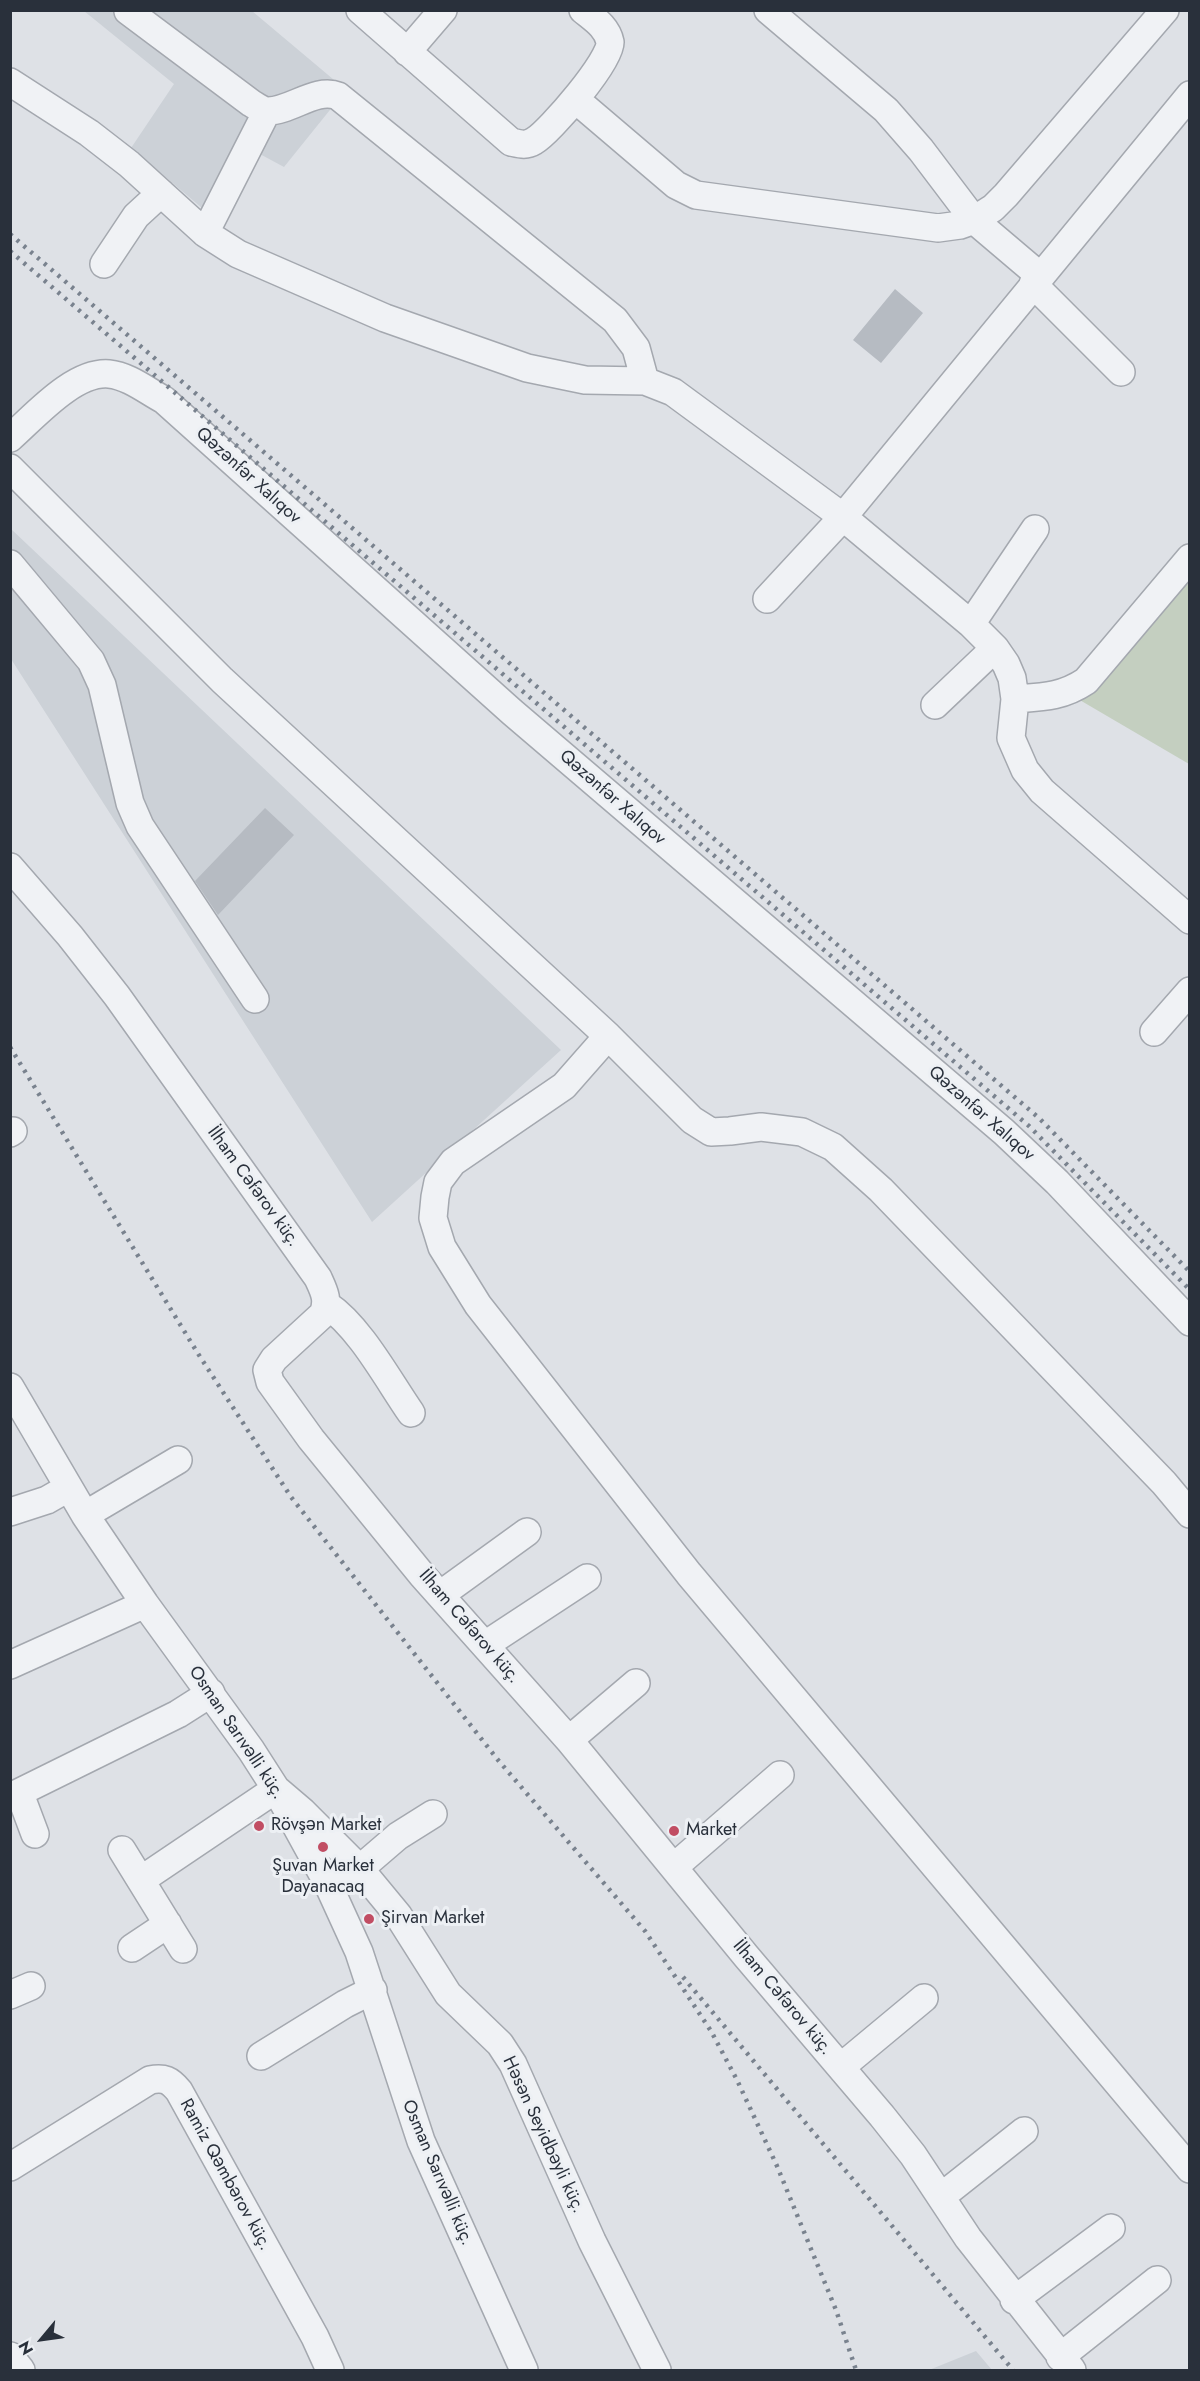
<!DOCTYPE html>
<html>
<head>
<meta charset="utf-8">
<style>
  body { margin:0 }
  #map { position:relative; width:1200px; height:2381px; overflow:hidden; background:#dee1e6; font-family:Jost,sans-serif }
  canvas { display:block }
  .frame { position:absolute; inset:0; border:12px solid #29303b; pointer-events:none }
  .north { position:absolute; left:12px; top:2309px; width:60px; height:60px; -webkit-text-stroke:4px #edf0f4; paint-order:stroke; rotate:241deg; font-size:16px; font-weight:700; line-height:24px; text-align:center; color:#29303b }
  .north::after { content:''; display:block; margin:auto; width:21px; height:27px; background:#29303b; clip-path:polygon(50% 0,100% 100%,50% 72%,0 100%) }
</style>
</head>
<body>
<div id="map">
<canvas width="1200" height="2381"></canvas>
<div class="frame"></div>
<div class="north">N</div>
</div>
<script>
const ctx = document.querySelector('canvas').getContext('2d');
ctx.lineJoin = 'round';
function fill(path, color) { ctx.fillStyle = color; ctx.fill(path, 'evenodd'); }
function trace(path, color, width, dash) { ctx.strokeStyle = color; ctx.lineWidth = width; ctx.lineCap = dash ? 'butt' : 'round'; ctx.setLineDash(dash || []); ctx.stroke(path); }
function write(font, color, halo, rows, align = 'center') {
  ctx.font = font + ' Jost,sans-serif'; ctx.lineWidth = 6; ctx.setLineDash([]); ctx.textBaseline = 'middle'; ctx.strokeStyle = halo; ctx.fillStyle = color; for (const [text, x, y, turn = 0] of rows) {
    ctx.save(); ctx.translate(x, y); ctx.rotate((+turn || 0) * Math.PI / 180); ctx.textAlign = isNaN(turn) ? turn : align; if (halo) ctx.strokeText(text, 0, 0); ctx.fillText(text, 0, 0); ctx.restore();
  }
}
fill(new Path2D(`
  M 84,11 L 252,11 L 346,90 L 284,167 L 258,153 L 221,224 L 131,148 L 174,84 Z
  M 10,528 L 561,1050 L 372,1222 L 11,659 Z
  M 976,2351 L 992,2370 L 929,2370 Z`), '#ccd1d7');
fill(new Path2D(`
  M 1189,574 L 1189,764 L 1078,699 Z`), '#c4cfc0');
fill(new Path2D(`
  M 895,289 L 923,313 L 881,363 L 853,340 Z
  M 265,808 L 294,835 L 218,915 L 195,881 Z`), '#b6bbc2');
const minor = new Path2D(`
  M 360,10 L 511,142 C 520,144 526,146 534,141 C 549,133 613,58 610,42 C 607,27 594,19 583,10
  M 768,10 L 886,110 L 921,150 L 974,220 L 993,208 L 1006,195 L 1165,10
  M 128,11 L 251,103 C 256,106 263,111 268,111 C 291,111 316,87 338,96 L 615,320 L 636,348 L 645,381
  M 407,52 L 443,10
  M 10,82 L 89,133 L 129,164 L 205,233 L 238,254 L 385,318 L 527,368 L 585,380 L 645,381 L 673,392 L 843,517 L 971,624 L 995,648 L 1006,664 L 1012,678 L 1015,699 L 1011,738 L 1025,770 L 1042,791 L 1190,920
  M 575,99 L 676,185 L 696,195 L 938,228 L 960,225 L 974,220 L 1040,276
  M 205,233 L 267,111
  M 104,264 L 136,216 L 161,193
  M 1033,284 L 1121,372
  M 10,438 C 35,416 74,371 109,374 C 129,376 147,391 164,400 L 512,712 L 1004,1132 L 1057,1182 L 1190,1322
  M 10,468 L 222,680 L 608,1036 L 692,1120 L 711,1132 L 730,1131 L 761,1127 L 802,1132 L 833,1147 L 881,1190 L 1164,1483 L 1190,1514
  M 10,564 L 91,661 L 102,685 L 130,803 L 140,826 L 255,999
  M 767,599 L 843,517 L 1190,95
  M 971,624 L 1035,529
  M 1015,699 C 1043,697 1062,697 1086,681 L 1190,558
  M 935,705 L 995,648
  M 10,867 L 70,936 L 117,996 L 318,1278 C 324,1291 329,1300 323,1314 L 274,1359 L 267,1370 L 270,1382 L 311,1439 L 422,1575 L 569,1740 L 746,1956 L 882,2116 L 913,2155 L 968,2238 L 1072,2370
  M 1154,1032 L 1190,991
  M 608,1036 L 564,1086 L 453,1162 L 438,1182 L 435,1197 L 433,1218 L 442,1247 L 478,1305 L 689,1574 L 1190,2169
  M 10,1133 L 13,1131
  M 327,1305 C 360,1327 388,1380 411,1413
  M 10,1387 L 85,1515 L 145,1604 L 251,1750 L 276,1789 L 327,1882 L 359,1952 L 421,2141 L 524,2370
  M 10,1512 L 47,1500 L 68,1488
  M 85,1515 L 178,1460
  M 440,1595 L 527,1532
  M 485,1645 L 587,1578
  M 10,1665 L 145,1604
  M 569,1740 L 636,1683
  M 20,1794 L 35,1834
  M 10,1797 L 178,1714 L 211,1693
  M 122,1850 L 183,1949
  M 674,1867 L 780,1775
  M 348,1879 L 398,1836 L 433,1814
  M 141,1880 L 276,1789 L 303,1812 L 360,1869 L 398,1915 L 448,1994 L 500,2044 L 513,2064 L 592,2241 L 657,2370
  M 132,1948 L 168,1924
  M 10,1995 L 31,1986
  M 261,2056 L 345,2004 L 373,1990
  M 841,2067 L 924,1998
  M 10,2167 L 150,2080 C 164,2077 170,2080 179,2091 L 315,2337 L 330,2370
  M 942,2196 L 1024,2131
  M 1014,2300 L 1111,2228
  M 10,2356 L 21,2370
  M 1060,2357 L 1157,2280`);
trace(minor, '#a4a8af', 30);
trace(minor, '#f0f2f5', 27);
trace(new Path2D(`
  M 10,234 L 1039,1118 L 1190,1272
  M 10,251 L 1029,1126 L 1190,1290
  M 10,1047 L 197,1352 L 291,1497 L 498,1760 L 645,1931 L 711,2031 L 737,2080 L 777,2166 L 836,2310 L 856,2370
  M 683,1977 L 1013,2370`), '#79828e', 4.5, [3, 6]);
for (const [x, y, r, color] of [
  [259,1826,6,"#c14d63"],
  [674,1831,6,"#c14d63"],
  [323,1847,6,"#c14d63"],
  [369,1919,6,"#c14d63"]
]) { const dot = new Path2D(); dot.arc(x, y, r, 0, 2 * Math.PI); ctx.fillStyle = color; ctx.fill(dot); trace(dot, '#edf0f4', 2); }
write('18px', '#29303b', '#edf0f4', [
  ["Qəzənfər Xalıqov",248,476,42],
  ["Qəzənfər Xalıqov",612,798,41],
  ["Qəzənfər Xalıqov",981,1114,41],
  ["İlham Cəfərov küç.",253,1187,54],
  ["İlham Cəfərov küç.",469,1627,49],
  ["Osman Sarıvəlli küç.",236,1733,56],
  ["İlham Cəfərov küç.",782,1998,50],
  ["Həsən Seyidbəyli küç.",543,2135,65],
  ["Osman Sarıvəlli küç.",437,2173,67],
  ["Ramiz Qəmbərov küç.",225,2175,61]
]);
write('18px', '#29303b', '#edf0f4', [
  ["Rövşən Market",271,1826],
  ["Market",686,1831],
  ["Şuvan Market",323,1867,"center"],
  ["Dayanacaq",323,1888,"center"],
  ["Şirvan Market",381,1919]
], 'left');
</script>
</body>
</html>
